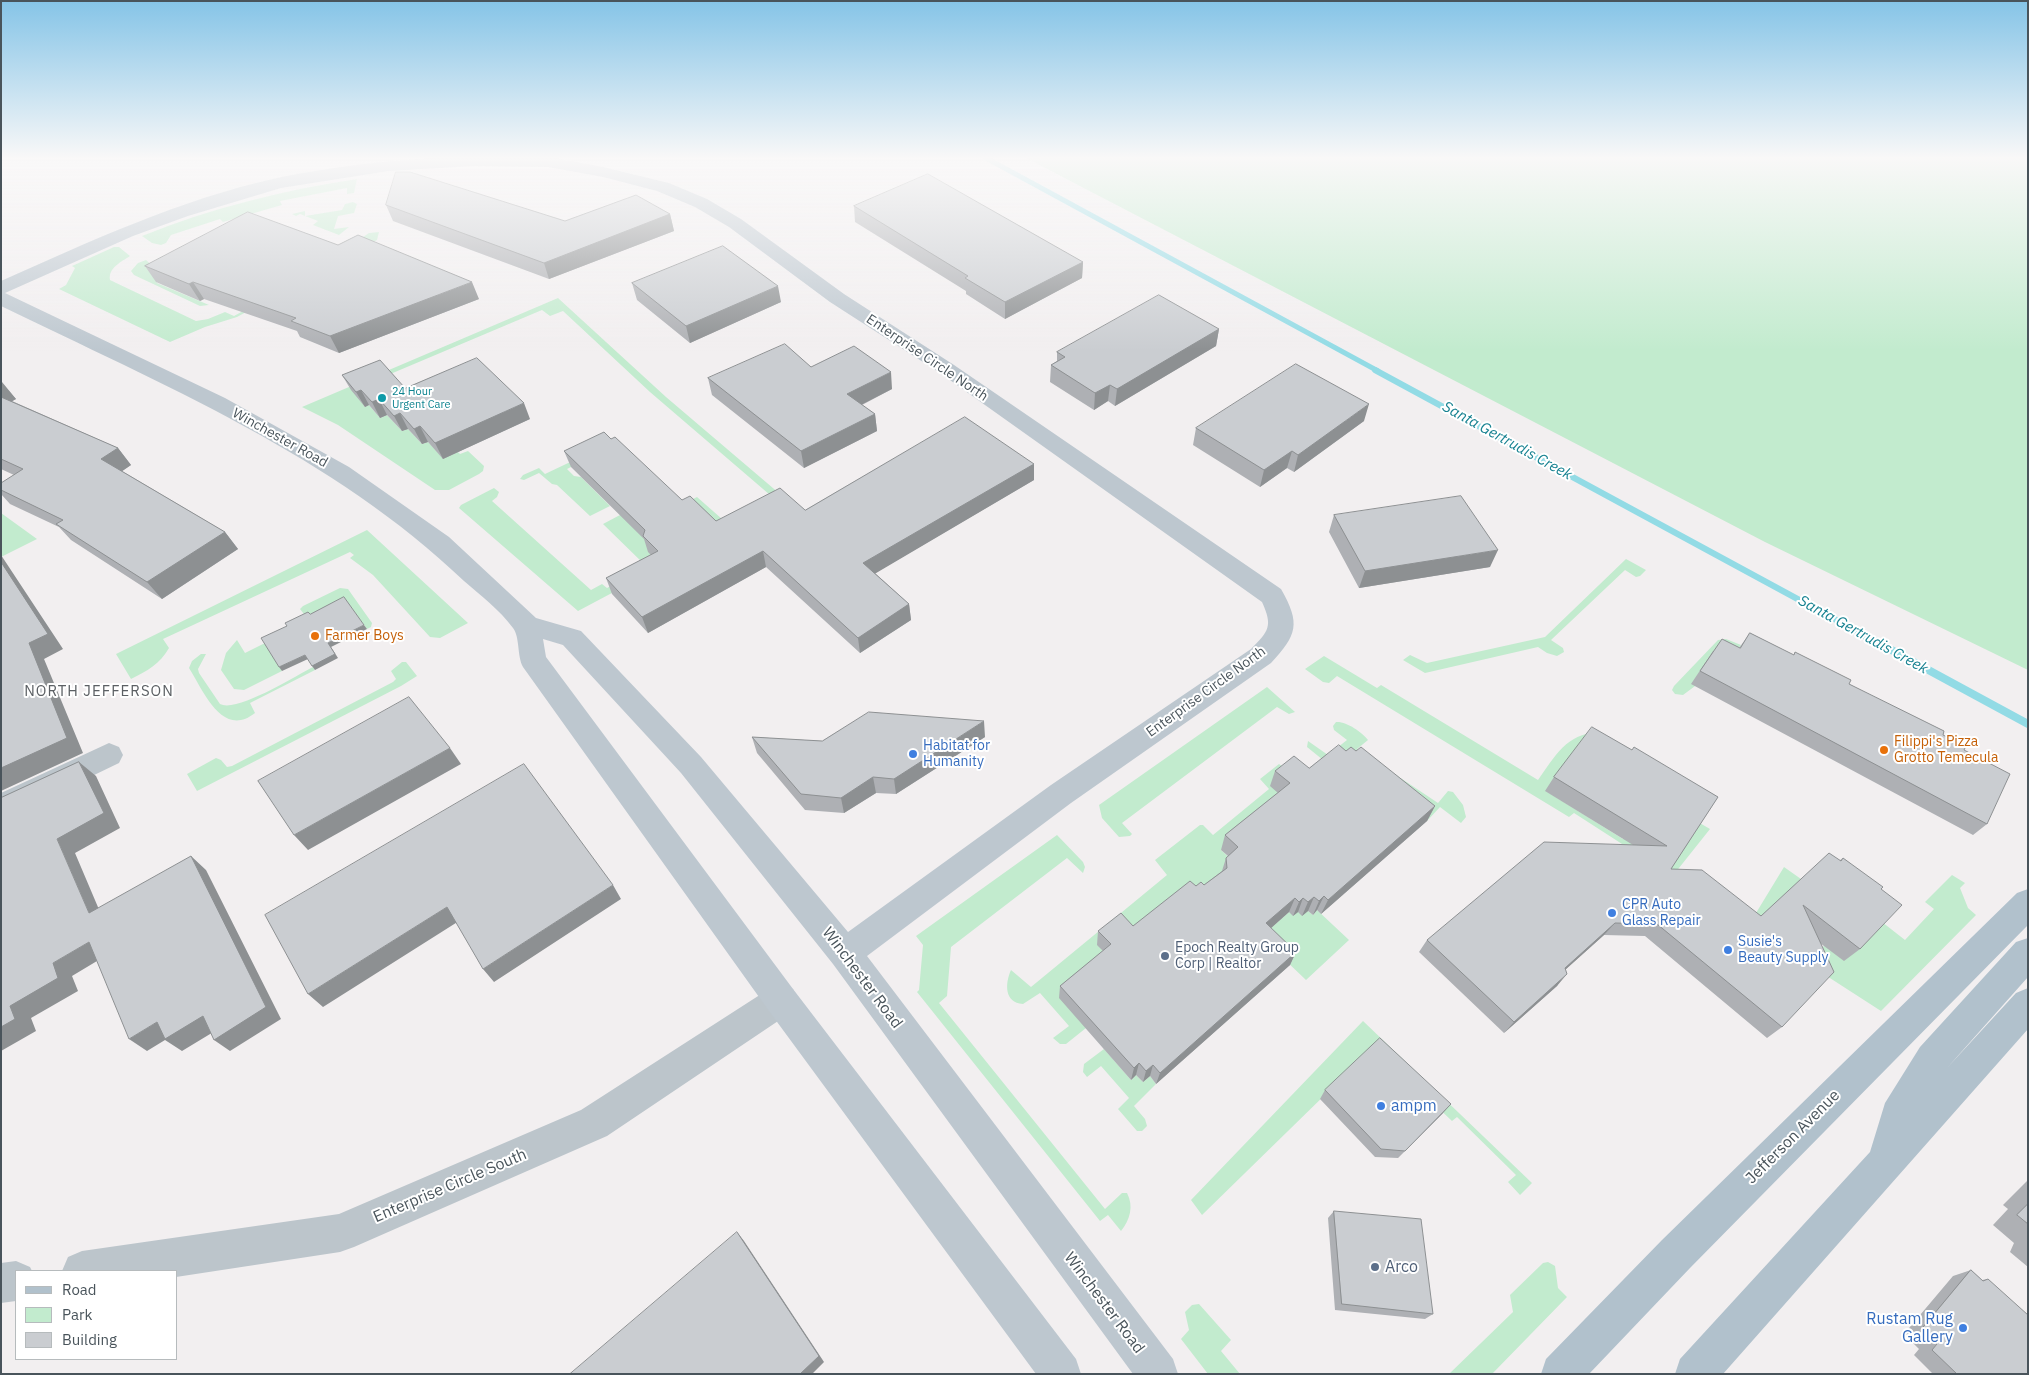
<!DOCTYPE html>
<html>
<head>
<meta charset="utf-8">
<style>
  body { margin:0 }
  #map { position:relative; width:2029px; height:1375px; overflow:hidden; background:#f2eff0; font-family:"IBM Plex Sans",sans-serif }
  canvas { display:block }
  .frame { position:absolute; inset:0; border:2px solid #49545b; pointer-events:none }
  .legend { position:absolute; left:15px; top:1270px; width:162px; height:90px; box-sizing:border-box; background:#fff; border:1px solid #b6bbbd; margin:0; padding:6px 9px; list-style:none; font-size:15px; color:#49545b }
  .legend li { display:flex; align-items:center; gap:10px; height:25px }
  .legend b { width:25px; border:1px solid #b6bbbd }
</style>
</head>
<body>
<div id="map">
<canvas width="2029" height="1375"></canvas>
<div class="frame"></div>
<ul class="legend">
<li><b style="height:6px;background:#b1c1cc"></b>Road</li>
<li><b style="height:14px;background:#c2ebce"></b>Park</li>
<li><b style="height:14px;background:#cacdd1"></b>Building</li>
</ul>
</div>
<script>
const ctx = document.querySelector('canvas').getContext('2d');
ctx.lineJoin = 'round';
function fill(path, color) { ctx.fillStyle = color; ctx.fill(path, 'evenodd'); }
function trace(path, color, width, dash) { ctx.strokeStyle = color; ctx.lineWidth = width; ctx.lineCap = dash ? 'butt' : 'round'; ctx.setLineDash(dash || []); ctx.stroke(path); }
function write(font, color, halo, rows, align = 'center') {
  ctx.font = font + ' "IBM Plex Sans",sans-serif'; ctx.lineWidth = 4; ctx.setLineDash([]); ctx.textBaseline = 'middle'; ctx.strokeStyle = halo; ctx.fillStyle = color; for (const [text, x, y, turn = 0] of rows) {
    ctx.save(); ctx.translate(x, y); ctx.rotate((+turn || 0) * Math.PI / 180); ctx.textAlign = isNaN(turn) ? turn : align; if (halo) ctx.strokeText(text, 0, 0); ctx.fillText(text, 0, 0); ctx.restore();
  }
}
fill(new Path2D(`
  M 1026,158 L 2028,158 L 2028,670 L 1765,542 Z
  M 357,179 L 354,193 L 347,194 L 347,188 L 280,201 L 282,205 L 223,222 L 220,219 L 171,235 L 166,243 L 161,245 L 152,243 L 142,236 C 211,208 284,190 357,179 Z
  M 353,202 L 357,204 L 354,213 L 338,216 L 334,229 L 349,227 L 339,235 L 313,225 L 318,221 L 300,214 L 296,216 L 292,214 L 305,211 L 305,216 L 342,210 L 345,204 Z
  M 379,232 L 377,240 L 237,317 L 205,327 L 170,342 L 59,289 L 66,285 L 75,268 L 72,266 L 114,247 L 119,247 L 130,256 C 121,262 108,268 110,280 L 196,321 L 208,319 L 225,312 L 234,316 L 363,245 L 357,241 L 369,233 Z
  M 146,260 L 155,268 L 157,283 L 209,305 L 200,306 L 134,275 L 131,271 L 138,263 Z
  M 558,298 L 666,397 L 787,500 L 578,611 L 459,508 L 461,505 L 494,488 L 499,492 L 497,497 L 492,501 L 591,590 L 602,584 L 607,588 L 647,567 L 603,524 L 620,515 L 677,507 L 697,497 L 722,519 L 770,495 L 650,392 L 563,311 L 550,316 L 542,310 L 388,375 L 364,407 L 369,405 L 380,418 L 387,415 L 402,431 L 408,429 L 422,444 L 428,442 L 443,458 L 458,452 L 460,454 L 468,451 L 484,466 L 483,471 L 479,474 L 449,490 L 435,490 L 338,425 L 302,407 Z
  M 606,445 L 609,448 L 567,469 L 574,476 L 581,477 L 610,506 L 590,516 L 557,485 L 552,484 L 539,473 L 524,480 L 520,479 L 523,475 L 539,468 L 545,474 Z
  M 1,513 L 37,539 L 1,557 Z
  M 367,530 L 468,623 L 440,638 L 430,637 L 373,575 L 350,558 L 354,555 L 350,552 L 163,639 L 169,648 C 160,664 147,671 131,679 L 116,654 Z
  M 1626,559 L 1646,570 L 1640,576 L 1636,577 L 1625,570 L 1551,640 L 1563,648 L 1564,652 L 1557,656 L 1547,653 L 1538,647 L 1425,673 L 1403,660 L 1410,655 L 1427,663 L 1545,637 Z
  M 340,588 L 348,589 L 372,623 L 371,627 L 367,629 L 347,602 L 307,618 L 300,609 L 303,606 Z
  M 1726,639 L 1741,645 L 1730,660 L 1683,695 L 1675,694 L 1672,690 L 1674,686 L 1718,640 Z
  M 237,640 L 245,653 L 265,643 L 282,671 L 244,690 L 234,689 L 221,670 L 226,653 Z
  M 201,654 L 206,654 L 198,669 L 199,673 L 220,704 C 237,713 295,676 313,667 L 315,670 L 250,703 L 255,713 C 222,739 203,690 189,668 L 192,661 Z
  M 1324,656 L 1377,688 L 1381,685 L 1538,780 C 1555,756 1569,730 1602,733 L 1604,736 L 1546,791 L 1623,839 L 1698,822 L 1710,829 L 1675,873 L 1756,913 L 1784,867 L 1801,879 L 1819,950 L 1824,946 L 1882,922 L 1905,940 L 1934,909 L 1925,902 L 1952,875 L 1965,883 L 1960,888 L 1968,908 L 1976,915 L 1881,1011 L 1574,813 L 1569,817 L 1337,676 L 1329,683 L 1323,682 L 1305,669 Z
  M 402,662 L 406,662 L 417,676 L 401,686 L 197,791 L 187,774 L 216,758 L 221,760 L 227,767 L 232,766 L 393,682 L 396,679 L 391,671 Z
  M 1267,687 L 1295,712 L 1289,714 L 1277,707 L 1122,823 L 1132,834 L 1130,836 L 1119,837 L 1102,818 L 1099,805 Z
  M 1336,722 C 1346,721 1362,732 1368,740 L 1357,749 L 1438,803 L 1448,791 L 1453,792 L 1463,805 L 1466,817 L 1461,823 L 1440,807 L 1427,821 L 1328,764 L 1307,747 L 1308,741 L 1328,755 L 1347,740 L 1334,730 L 1333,726 Z
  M 1279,764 L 1289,771 L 1285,798 L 1221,850 L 1234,862 L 1224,897 L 1131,940 L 1097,944 L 1109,958 L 1086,1028 L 1066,1044 L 1060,1044 L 1053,1038 L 1069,1026 L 1040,993 L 1023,1004 C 1004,1003 1005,983 1011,970 L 1031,987 L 1167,875 L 1155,860 L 1200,825 L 1203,825 L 1213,835 L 1269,789 L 1260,779 Z
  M 1057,835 L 1083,862 L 1085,867 L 1083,873 L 1067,858 L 951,947 L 947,996 L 939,1003 L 1105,1209 L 1122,1193 L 1127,1193 C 1134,1206 1130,1220 1121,1231 L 1108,1215 L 1100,1221 L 917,992 L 919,990 L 923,945 L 916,936 Z
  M 1317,910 L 1349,940 L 1306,980 L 1261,937 L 1289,912 L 1308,911 L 1313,915 Z
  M 1363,1021 L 1532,1183 L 1520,1195 L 1508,1182 L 1516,1175 L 1457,1117 L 1452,1121 L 1374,1047 L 1202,1215 L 1191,1200 Z
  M 1104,1049 L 1131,1080 L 1136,1075 L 1143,1082 L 1150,1076 L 1156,1084 L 1134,1106 L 1145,1119 L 1147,1126 L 1142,1131 L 1137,1131 L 1118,1109 L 1129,1098 L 1101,1066 L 1087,1077 L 1083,1072 L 1084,1064 Z
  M 1548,1262 L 1555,1266 L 1558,1288 L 1567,1297 L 1492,1374 L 1449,1374 L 1513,1312 L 1510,1295 L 1543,1263 Z
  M 1199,1304 L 1231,1340 L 1221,1351 L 1240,1374 L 1208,1374 L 1181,1339 L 1189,1330 L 1185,1312 L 1192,1305 Z`), '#c2ebce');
trace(new Path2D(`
  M 986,158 L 1378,371`), '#92dbe5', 5);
trace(new Path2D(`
  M 1375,370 L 1864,635`), '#92dbe5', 6);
trace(new Path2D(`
  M 1862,634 L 2028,724`), '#92dbe5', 8);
fill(new Path2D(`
  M 109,743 L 119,747 L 123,755 L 119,763 L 1,820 L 1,793 Z
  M 781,984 L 793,989 L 798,1000 L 793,1011 L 607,1136 L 354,1247 L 340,1252 L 176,1277 L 176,1271 L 62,1271 L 68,1257 L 82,1251 L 339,1214 L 581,1110 L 769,989 Z
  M 16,1261 L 30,1267 L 32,1271 L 16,1271 L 16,1301 L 1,1303 L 1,1263 Z`), '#bcc5cb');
fill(new Path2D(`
  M 435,158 L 555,158 L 603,167 L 669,183 L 707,199 L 741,219 L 844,294 L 954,365 L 1281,589 C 1301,624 1297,635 1271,663 L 1071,803 L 867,956 L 1173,1359 L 1178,1374 L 1133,1374 L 833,964 L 681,773 L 563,645 L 543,639 L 546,657 L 793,989 L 1076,1359 L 1081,1374 L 1036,1374 L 769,1011 L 523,667 C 517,656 520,637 513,628 C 500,610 480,595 464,581 C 334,456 161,384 1,306 L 1,281 C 91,241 181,199 277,178 C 329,167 383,161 435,158 ZM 473,166 L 548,167 L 603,177 L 657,191 L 695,207 L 729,227 L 830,302 L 940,373 L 1262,602 C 1273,626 1269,631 1251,649 L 1051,785 L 848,932 L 701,757 L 581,631 L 536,618 L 449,537 L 349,467 L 225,398 L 5,293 L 133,236 L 188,216 L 281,188 L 389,171 Z`), '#bdc7cf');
fill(new Path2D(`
  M 2028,889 L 2028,925 L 1690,1268 L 1589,1374 L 1541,1374 L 1546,1359 L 1662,1240 L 2017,893 Z
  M 2028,938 L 2028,977 L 1947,1068 L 2016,993 L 2028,988 L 2028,1029 L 1723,1374 L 1675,1374 L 1680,1359 L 1870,1152 L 1885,1103 L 1920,1047 L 2016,942 Z`), '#b1c1cc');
fill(new Path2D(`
  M 386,205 L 565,221 L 670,214 L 674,231 L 549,279 L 393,221 Z
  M 854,206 L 1083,262 L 1082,278 L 1005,319 L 966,294 L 966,291 L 855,222 Z
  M 145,266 L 479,299 L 339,353 L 300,337 L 297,331 L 204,299 L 200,301 L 156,282 Z
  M 632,283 L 781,302 L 690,343 L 637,300 Z
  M 1219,329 L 1216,346 L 1115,406 L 1108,401 L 1094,410 L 1050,382 L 1051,365 L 1057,361 L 1057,352 Z
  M 811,367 L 892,389 L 862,405 L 875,414 L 877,431 L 804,468 L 712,395 L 708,378 Z
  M 342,375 L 405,388 L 530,419 L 443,459 L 428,442 L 422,444 L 408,429 L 402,431 L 387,415 L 380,418 L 369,405 L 365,407 L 351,390 Z
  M 1,382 L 16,399 L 12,401 L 118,448 L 131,465 L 122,471 L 225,532 L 238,549 L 162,599 L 71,540 L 59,527 L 10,504 L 1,494 L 1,483 L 14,475 L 1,469 Z
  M 1364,421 L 1294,472 L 1287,468 L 1260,487 L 1193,445 L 1196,428 Z
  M 564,451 L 682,500 L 716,521 L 805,510 L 1034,464 L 1034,480 L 875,573 L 909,604 L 911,620 L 860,653 L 766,567 L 648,633 L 612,594 L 606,578 L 651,555 L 648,552 L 644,539 L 571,467 Z
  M 1334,515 L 1490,567 L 1359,588 L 1329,532 Z
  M 1750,633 L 1849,684 L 1943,735 L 1964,750 L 1987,824 L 1973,835 L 1691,684 L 1713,651 L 1739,648 Z
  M 752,737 L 822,741 L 985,737 L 896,794 L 876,793 L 844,813 L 805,810 L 757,753 Z
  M 1632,750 L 1718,797 L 1671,869 L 1761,916 L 1843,858 L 1881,889 L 1860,949 L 1844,961 L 1820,943 L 1782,1027 L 1767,1038 L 1645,936 L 1604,935 L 1566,969 L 1557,986 L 1504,1033 L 1419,952 L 1427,940 L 1633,845 L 1545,791 L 1554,777 Z
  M 1346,751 L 1356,751 L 1435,806 L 1427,821 L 1321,914 L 1317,910 L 1313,915 L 1308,911 L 1302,916 L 1298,912 L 1293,916 L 1289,912 L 1271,928 L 1296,952 L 1290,965 L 1156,1084 L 1150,1076 L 1143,1082 L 1136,1075 L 1131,1080 L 1059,998 L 1060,986 L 1103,951 L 1097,945 L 1098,931 L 1133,926 L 1196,886 L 1204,885 L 1222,871 L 1226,858 L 1228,856 L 1221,850 L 1225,835 L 1278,793 L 1270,786 L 1275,771 L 1309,768 Z
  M 1325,1090 L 1443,1113 L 1398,1158 L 1375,1157 L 1320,1099 Z
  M 2028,1180 L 2028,1267 L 2010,1252 L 2014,1243 L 1993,1225 L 2008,1209 L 2003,1205 Z
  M 1334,1211 L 1433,1314 L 1425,1319 L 1335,1310 L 1328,1218 Z
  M 1971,1270 L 1982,1280 L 1988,1279 L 2028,1374 L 1933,1374 L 1914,1355 L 1919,1349 L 1904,1334 L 1953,1276 Z`), '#aeb0b4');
fill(new Path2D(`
  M 670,214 L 674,231 L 549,279 L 544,263 Z
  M 1083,262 L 1082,278 L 1005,319 L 1005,302 Z
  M 193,282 L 204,299 L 200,301 L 189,284 Z
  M 472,282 L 479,299 L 339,353 L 330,336 Z
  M 778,286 L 781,302 L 690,343 L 686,326 Z
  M 1219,329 L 1216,346 L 1115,406 L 1117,389 Z
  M 891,372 L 892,389 L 849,411 L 847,394 Z
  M 2,382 L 16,399 L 2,407 L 1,383 Z
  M 1110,385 L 1108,401 L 1094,410 L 1095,393 Z
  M 361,390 L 369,405 L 365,407 L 356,392 Z
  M 379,399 L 387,415 L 380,418 L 372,402 Z
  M 524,403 L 530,419 L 443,459 L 435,443 Z
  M 1369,404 L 1364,421 L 1294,472 L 1298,455 Z
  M 400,413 L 408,429 L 402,431 L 394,416 Z
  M 875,414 L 877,431 L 804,468 L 801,451 Z
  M 420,426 L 428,442 L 422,444 L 414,429 Z
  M 118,448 L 131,465 L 115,476 L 101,459 Z
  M 1292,451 L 1287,468 L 1260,487 L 1264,470 Z
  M 1034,464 L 1034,480 L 866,579 L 863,563 Z
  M 225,532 L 238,549 L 162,599 L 147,582 Z
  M 1498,550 L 1490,567 L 1359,588 L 1365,571 Z
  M 763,551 L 766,567 L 648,633 L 642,617 Z
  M 1,555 L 63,649 L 44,659 L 83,753 L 1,791 L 1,768 L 29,643 L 1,562 Z
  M 909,604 L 911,620 L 860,653 L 858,638 Z
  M 364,625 L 367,629 L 331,647 L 338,658 L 315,670 L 312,666 L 328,643 Z
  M 305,655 L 308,659 L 282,671 L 279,667 Z
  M 984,721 L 985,737 L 896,794 L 894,779 Z
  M 450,748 L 461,764 L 308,850 L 294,835 Z
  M 79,762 L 96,776 L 120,828 L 75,853 L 106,926 L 89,913 L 57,839 Z
  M 873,777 L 876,793 L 844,813 L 841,798 Z
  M 1435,806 L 1427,821 L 1321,914 L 1328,900 Z
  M 191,856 L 206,870 L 281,1019 L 230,1051 L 214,1040 Z
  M 613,885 L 621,899 L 494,982 L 483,969 Z
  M 1324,896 L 1317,910 L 1313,915 L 1319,901 Z
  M 1314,897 L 1308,911 L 1302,916 L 1308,902 Z
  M 1295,898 L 1289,912 L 1261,937 L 1266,923 Z
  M 1303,898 L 1298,912 L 1293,916 L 1299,902 Z
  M 447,907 L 459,921 L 323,1007 L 308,994 Z
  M 1615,923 L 1604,935 L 1555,979 L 1565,968 Z
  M 89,942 L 107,955 L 72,976 L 78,991 L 31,1018 L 36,1031 L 1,1051 L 1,1027 L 10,1006 L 53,963 Z
  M 1296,952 L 1290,965 L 1156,1084 L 1160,1073 Z
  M 1567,974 L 1557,986 L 1504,1033 L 1514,1022 Z
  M 203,1016 L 220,1028 L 182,1051 L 165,1040 L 147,1051 L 129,1039 L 157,1022 Z
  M 1139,1063 L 1136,1075 L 1131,1080 L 1134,1068 Z
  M 1153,1065 L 1150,1076 L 1143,1082 L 1146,1071 Z
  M 1451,1104 L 1443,1113 L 1398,1158 L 1405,1151 Z
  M 737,1232 L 744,1241 L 824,1362 L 812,1374 L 800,1374 Z`), '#8d9092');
const building = new Path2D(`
  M 396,172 L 410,172 L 565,221 L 636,195 L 670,214 L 544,263 L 386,205 Z
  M 928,174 L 1083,262 L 1005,302 L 965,278 L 968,276 L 854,206 Z
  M 248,212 L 338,245 L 358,235 L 472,282 L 330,336 L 291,321 L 296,318 L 193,282 L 189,284 L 145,266 Z
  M 723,246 L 778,286 L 686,326 L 632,283 Z
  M 1159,295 L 1219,329 L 1117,389 L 1110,385 L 1095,393 L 1051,365 L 1065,357 L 1057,352 Z
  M 785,344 L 811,367 L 854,346 L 891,372 L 847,394 L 875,414 L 801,451 L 708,378 Z
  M 477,358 L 524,403 L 435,443 L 420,426 L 414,429 L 400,413 L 394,416 L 379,399 L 372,402 L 361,390 L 356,392 L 342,375 L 380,360 L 405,388 Z
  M 1296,364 L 1369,404 L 1298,455 L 1292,451 L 1264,470 L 1196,428 Z
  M 1,397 L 118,448 L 101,459 L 225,532 L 147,582 L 56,524 L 63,520 L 1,490 L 1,483 L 23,469 L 1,459 Z
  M 965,417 L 1034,464 L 863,563 L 909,604 L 858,638 L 763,551 L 642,617 L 606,578 L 658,551 L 643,536 L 645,530 L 564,451 L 604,432 L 611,439 L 615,437 L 682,500 L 690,496 L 716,521 L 780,488 L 805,510 Z
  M 1461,496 L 1498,550 L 1365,571 L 1334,515 Z
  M 1,562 L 48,634 L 29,643 L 67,738 L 1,768 Z
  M 344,597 L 364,625 L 328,643 L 335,654 L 312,666 L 305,655 L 279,667 L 261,638 L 287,626 L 285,623 L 308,612 L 310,614 Z
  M 1750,633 L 1794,655 L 1795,652 L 1851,680 L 1849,684 L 1944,731 L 1943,735 L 1966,746 L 1964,750 L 2010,774 L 1987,824 L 1700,671 L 1722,639 L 1740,648 Z
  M 409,697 L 450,748 L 294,835 L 258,781 Z
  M 869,712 L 984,721 L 894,779 L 873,777 L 841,798 L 801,794 L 752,737 L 822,741 Z
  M 1592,727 L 1632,750 L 1634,747 L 1718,797 L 1671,869 L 1702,870 L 1761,916 L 1829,853 L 1841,861 L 1843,858 L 1883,887 L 1881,889 L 1902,905 L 1860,949 L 1803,905 L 1834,972 L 1782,1027 L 1657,924 L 1615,923 L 1565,968 L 1567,974 L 1514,1022 L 1427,940 L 1544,842 L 1667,846 L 1554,777 Z
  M 1339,745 L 1346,751 L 1351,747 L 1356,751 L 1361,747 L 1435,806 L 1328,900 L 1324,896 L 1319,901 L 1314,897 L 1308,902 L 1303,898 L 1299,902 L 1295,898 L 1266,923 L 1296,952 L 1160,1073 L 1153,1065 L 1146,1071 L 1139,1063 L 1134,1068 L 1060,986 L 1111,944 L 1098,931 L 1121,913 L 1133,926 L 1190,881 L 1196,886 L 1201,882 L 1204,885 L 1227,868 L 1226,858 L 1238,847 L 1225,835 L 1290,783 L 1275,771 L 1294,756 L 1309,768 Z
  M 79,762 L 104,813 L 57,839 L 89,913 L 191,856 L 266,1007 L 214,1040 L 203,1016 L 165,1039 L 157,1022 L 129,1039 L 89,942 L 53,963 L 58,978 L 10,1006 L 15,1019 L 1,1027 L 1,798 Z
  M 524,764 L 613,885 L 483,969 L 447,907 L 308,994 L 265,915 Z
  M 1380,1038 L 1451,1104 L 1405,1151 L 1381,1149 L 1325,1090 Z
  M 2028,1204 L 2028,1224 L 2017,1215 Z
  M 1334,1211 L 1421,1219 L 1433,1314 L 1342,1304 Z
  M 737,1232 L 819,1356 L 800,1374 L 570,1374 Z
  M 1971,1270 L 1983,1281 L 1988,1279 L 2028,1315 L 2028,1374 L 1957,1374 L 1932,1350 L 1937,1344 L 1922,1329 Z`);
fill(building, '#cacdd1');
trace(building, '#8d9092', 1);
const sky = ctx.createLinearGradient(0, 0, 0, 351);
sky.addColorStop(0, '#85c4e7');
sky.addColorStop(0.45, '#f9f8f8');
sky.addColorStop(1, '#f9f8f800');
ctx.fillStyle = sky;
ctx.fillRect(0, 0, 2029, 351);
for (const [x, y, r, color] of [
  [382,398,5,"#0f9aa8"],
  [315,636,5,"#e8710a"],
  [1884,750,5,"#e8710a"],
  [913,754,5,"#3f7fe0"],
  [1612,913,5,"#3f7fe0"],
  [1728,950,5,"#3f7fe0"],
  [1165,956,5,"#5c6f8a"],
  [1381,1106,5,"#3f7fe0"],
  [1375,1267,5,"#5c6f8a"],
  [1963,1328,5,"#3f7fe0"]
]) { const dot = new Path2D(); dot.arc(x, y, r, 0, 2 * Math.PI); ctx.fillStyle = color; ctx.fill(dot); trace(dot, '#fff', 2); }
write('11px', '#0d838f', '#fff', [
  ["24 Hour",392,392],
  ["Urgent Care",392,405]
], 'left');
write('14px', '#49545b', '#fff', [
  ["Enterprise Circle North",927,358,34],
  ["Winchester Road",280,438,29],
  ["Enterprise Circle North",1206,692,-36]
]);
write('14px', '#c56008', '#fff', [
  ["Farmer Boys",325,636],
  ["Filippi's Pizza",1894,742],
  ["Grotto Temecula",1894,758]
], 'left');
write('14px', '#366cbe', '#fff', [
  ["Habitat for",923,746],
  ["Humanity",923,762],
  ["CPR Auto",1622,905],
  ["Glass Repair",1622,921],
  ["Susie's",1738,942],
  ["Beauty Supply",1738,958]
], 'left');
write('14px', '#4e5e75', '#fff', [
  ["Epoch Realty Group",1175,948],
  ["Corp | Realtor",1175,964]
], 'left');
write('italic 15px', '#178291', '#fff', [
  ["Santa Gertrudis Creek",1507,441,29],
  ["Santa Gertrudis Creek",1863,635,29]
]);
ctx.letterSpacing = '1px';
write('15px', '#5c6064', '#fff', [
  ["NORTH JEFFERSON",99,692]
]);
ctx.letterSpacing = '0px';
write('16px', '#49545b', '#fff', [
  ["Winchester Road",862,978,53],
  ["Jefferson Avenue",1793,1137,-45],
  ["Enterprise Circle South",450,1186,-23],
  ["Winchester Road",1104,1303,53]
]);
write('16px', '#366cbe', '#fff', [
  ["ampm",1391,1106],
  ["Rustam Rug",1953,1319,"right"],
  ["Gallery",1953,1337,"right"]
], 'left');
write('16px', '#4e5e75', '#fff', [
  ["Arco",1385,1267]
], 'left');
</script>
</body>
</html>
